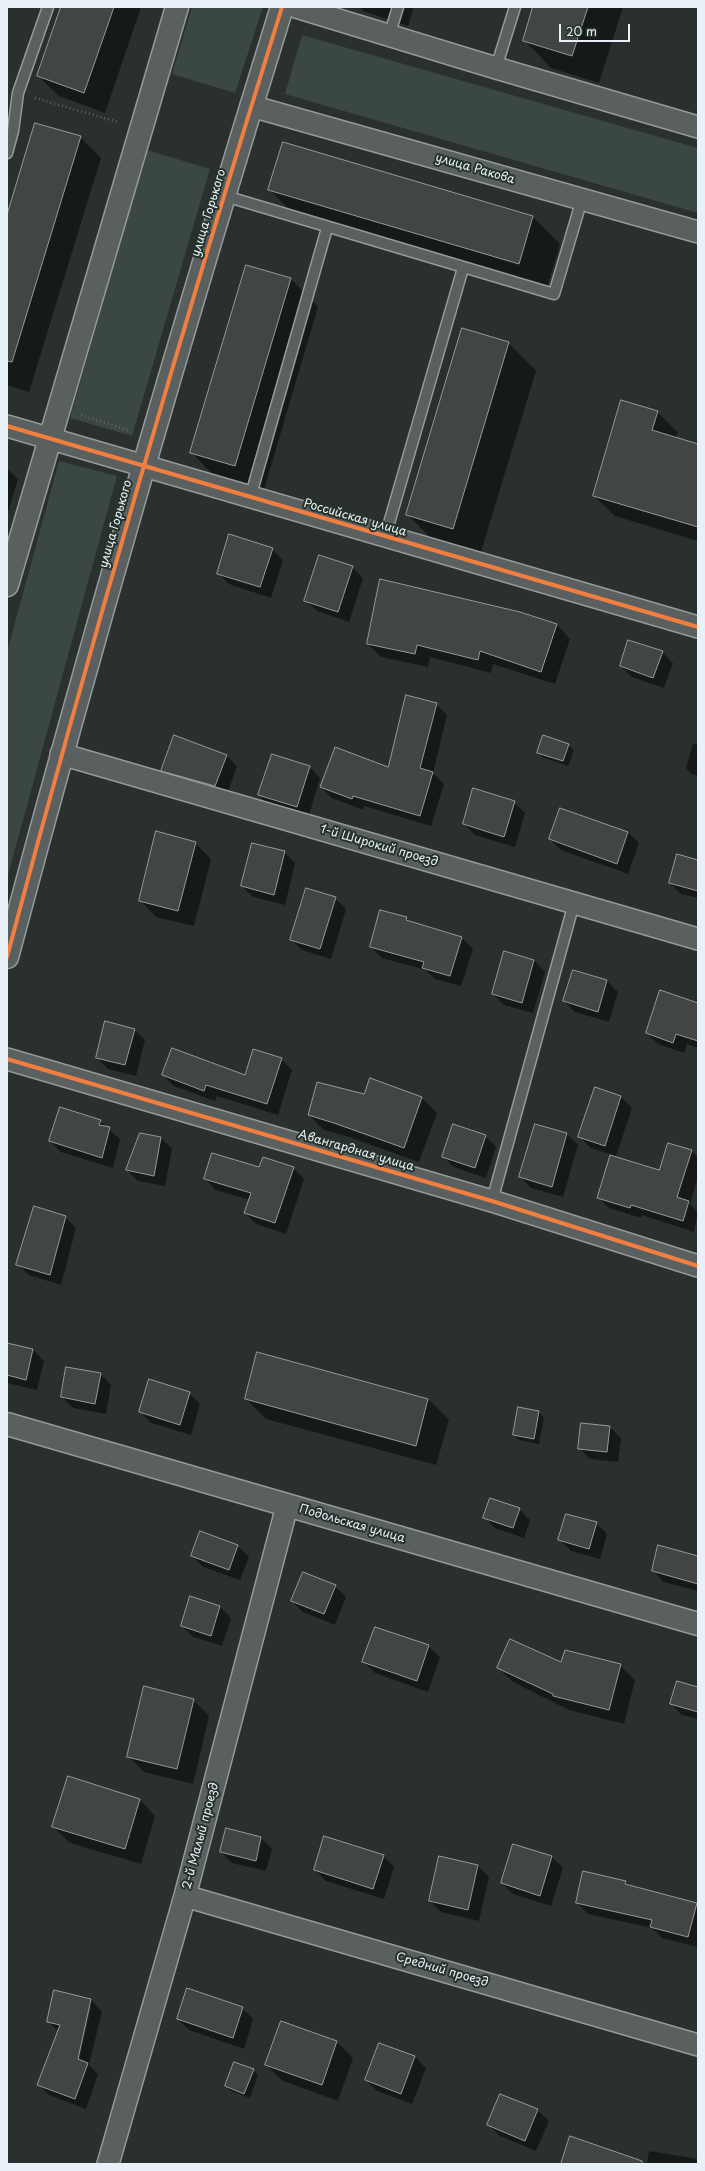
<!DOCTYPE html>
<html>
<head>
<meta charset="utf-8">
<style>
  body { margin:0 }
  #map { position:relative; width:705px; height:2171px; overflow:hidden; background:#29302d; font-family:"Playpen Sans",sans-serif }
  canvas { display:block }
  .frame { position:absolute; inset:0; border:8px solid #e8f1f8; pointer-events:none }
  .scale { position:absolute; left:559px; top:24px; width:71px; height:18px; box-sizing:border-box; border:2px solid #e8f1f8; border-top:0; padding-left:5px; font-size:12px; line-height:14px; white-space:nowrap; color:#e8f1f8; -webkit-text-stroke:3px #26332d; paint-order:stroke }
</style>
</head>
<body>
<div id="map">
<canvas width="705" height="2171"></canvas>
<div class="frame"></div>
<div class="scale">20 m</div>
</div>
<script>
const ctx = document.querySelector('canvas').getContext('2d');
ctx.lineJoin = 'round';
function fill(path, color) { ctx.fillStyle = color; ctx.fill(path, 'evenodd'); }
function trace(path, color, width, dash) { ctx.strokeStyle = color; ctx.lineWidth = width; ctx.lineCap = dash ? 'butt' : 'round'; ctx.setLineDash(dash || []); ctx.stroke(path); }
function write(font, color, halo, rows, align = 'center') {
  ctx.font = font + ' "Playpen Sans",sans-serif'; ctx.lineWidth = 4; ctx.setLineDash([]); ctx.textBaseline = 'middle'; ctx.strokeStyle = halo; ctx.fillStyle = color; for (const [text, x, y, turn = 0] of rows) {
    ctx.save(); ctx.translate(x, y); ctx.rotate((+turn || 0) * Math.PI / 180); ctx.textAlign = isNaN(turn) ? turn : align; if (halo) ctx.strokeText(text, 0, 0); ctx.fillText(text, 0, 0); ctx.restore();
  }
}
fill(new Path2D(`
  M 192,7 L 263,7 L 235,93 L 172,74 Z
  M 302,35 L 698,148 L 698,213 L 285,94 Z
  M 147,150 L 210,169 L 132,436 L 70,418 Z
  M 59,461 L 117,476 L 7,879 L 7,652 Z`), '#3b4743');
fill(new Path2D(`
  M 62,7 L 141,7 L 105,113 L 59,96 L 38,76 Z
  M 359,7 L 414,7 L 408,26 L 363,11 Z
  M 534,7 L 623,7 L 599,83 L 551,68 L 524,40 Z
  M 80,137 L 101,158 L 29,392 L 7,385 L 7,219 Z
  M 283,143 L 533,217 L 560,244 L 546,291 L 297,217 L 270,190 Z
  M 246,266 L 291,279 L 318,307 L 263,493 L 218,480 L 191,452 Z
  M 508,343 L 536,371 L 480,555 L 435,542 L 407,514 Z
  M 657,412 L 678,432 L 676,438 L 698,445 L 698,541 L 615,516 L 594,496 Z
  M 7,468 L 18,479 L 7,515 Z
  M 272,549 L 283,560 L 271,598 L 229,584 L 218,573 Z
  M 352,567 L 363,578 L 349,622 L 317,611 L 306,600 Z
  M 381,580 L 520,613 L 557,625 L 570,639 L 555,684 L 493,664 L 491,673 L 430,657 L 428,667 L 381,657 L 368,644 Z
  M 662,652 L 673,663 L 664,688 L 632,677 L 621,666 Z
  M 436,704 L 447,715 L 433,773 L 444,784 L 431,826 L 364,806 L 363,810 L 332,798 L 321,787 L 388,768 Z
  M 693,743 L 698,745 L 698,776 L 691,774 L 686,768 Z
  M 568,745 L 574,750 L 568,766 L 544,758 L 538,753 Z
  M 226,755 L 237,766 L 226,797 L 173,781 L 162,770 Z
  M 309,767 L 320,778 L 308,818 L 270,806 L 259,795 Z
  M 514,802 L 525,813 L 515,847 L 475,835 L 464,824 Z
  M 628,832 L 639,843 L 628,874 L 561,850 L 550,839 Z
  M 195,843 L 211,859 L 194,926 L 156,917 L 140,900 Z
  M 284,852 L 295,863 L 285,905 L 253,897 L 242,886 Z
  M 698,861 L 698,898 L 681,894 L 670,883 Z
  M 335,898 L 346,909 L 331,959 L 302,950 L 291,939 Z
  M 381,911 L 407,918 L 412,923 L 462,938 L 473,949 L 461,986 L 435,979 L 426,970 L 382,958 L 371,947 Z
  M 534,960 L 545,972 L 533,1013 L 504,1005 L 493,994 Z
  M 607,981 L 618,992 L 609,1022 L 575,1012 L 564,1001 Z
  M 698,1004 L 698,1048 L 687,1044 L 684,1053 L 658,1044 L 647,1033 Z
  M 134,1029 L 145,1040 L 136,1076 L 108,1069 L 97,1058 Z
  M 281,1059 L 292,1070 L 278,1115 L 217,1096 L 215,1101 L 174,1086 L 163,1075 L 245,1076 Z
  M 370,1079 L 422,1098 L 437,1113 L 419,1162 L 349,1137 L 324,1130 L 309,1115 L 364,1096 Z
  M 621,1097 L 632,1108 L 616,1156 L 591,1148 L 580,1137 Z
  M 100,1121 L 120,1139 L 113,1168 L 61,1152 L 50,1141 Z
  M 140,1134 L 161,1138 L 172,1149 L 165,1186 L 138,1181 L 127,1170 Z
  M 567,1134 L 578,1145 L 563,1197 L 531,1188 L 520,1177 Z
  M 485,1136 L 496,1147 L 486,1178 L 454,1167 L 443,1156 Z
  M 692,1151 L 698,1157 L 698,1177 L 690,1204 L 698,1212 L 694,1232 L 642,1215 L 641,1218 L 609,1208 L 598,1197 L 660,1172 Z
  M 260,1168 L 293,1168 L 304,1179 L 286,1234 L 256,1224 L 245,1213 L 250,1200 L 216,1190 L 205,1179 Z
  M 65,1217 L 76,1228 L 61,1285 L 29,1275 L 17,1264 Z
  M 7,1344 L 33,1350 L 44,1361 L 37,1390 L 7,1383 Z
  M 258,1353 L 428,1399 L 449,1420 L 436,1465 L 266,1419 L 246,1399 Z
  M 100,1374 L 111,1385 L 106,1414 L 73,1408 L 62,1397 Z
  M 189,1393 L 200,1404 L 191,1435 L 151,1423 L 140,1412 Z
  M 519,1408 L 539,1412 L 544,1418 L 539,1444 L 519,1440 L 514,1435 Z
  M 610,1427 L 621,1438 L 618,1462 L 590,1459 L 579,1448 Z
  M 519,1509 L 530,1520 L 524,1538 L 495,1528 L 484,1517 Z
  M 596,1523 L 607,1534 L 600,1559 L 571,1551 L 560,1540 Z
  M 201,1532 L 238,1546 L 249,1557 L 240,1580 L 203,1567 L 192,1556 Z
  M 698,1557 L 698,1591 L 664,1582 L 653,1571 Z
  M 335,1586 L 346,1597 L 335,1625 L 303,1612 L 292,1601 Z
  M 190,1597 L 220,1607 L 231,1618 L 222,1646 L 193,1637 L 182,1626 Z
  M 428,1646 L 440,1657 L 428,1692 L 375,1673 L 364,1662 Z
  M 562,1664 L 620,1665 L 635,1680 L 624,1724 L 569,1710 L 513,1682 L 498,1668 Z
  M 698,1688 L 698,1719 L 682,1715 L 671,1704 Z
  M 193,1700 L 209,1716 L 193,1784 L 144,1772 L 128,1756 Z
  M 139,1799 L 155,1816 L 141,1864 L 70,1843 L 53,1827 Z
  M 261,1838 L 272,1849 L 266,1871 L 232,1863 L 221,1852 Z
  M 383,1856 L 394,1867 L 384,1899 L 326,1881 L 315,1870 Z
  M 440,1857 L 478,1866 L 489,1877 L 479,1921 L 441,1912 L 430,1901 Z
  M 552,1857 L 563,1868 L 551,1906 L 513,1894 L 502,1883 Z
  M 626,1882 L 631,1887 L 696,1904 L 698,1906 L 698,1947 L 662,1938 L 652,1928 L 588,1914 L 577,1903 Z
  M 55,1991 L 91,2000 L 102,2011 L 89,2065 L 98,2074 L 86,2109 L 49,2095 L 38,2084 L 58,2031 L 48,2021 ZM 89,2007 L 91,2007 L 78,2064 L 76,2063 Z
  M 242,2008 L 253,2019 L 244,2049 L 189,2030 L 178,2019 Z
  M 282,2022 L 337,2042 L 353,2058 L 338,2101 L 283,2081 L 266,2065 Z
  M 379,2044 L 415,2057 L 426,2068 L 412,2104 L 377,2091 L 366,2080 Z
  M 253,2070 L 258,2075 L 250,2098 L 231,2091 L 226,2086 Z
  M 537,2110 L 549,2121 L 536,2151 L 500,2136 L 489,2125 Z
  M 649,2151 L 697,2159 L 698,2164 L 647,2164 Z`), '#0007');
const building = new Path2D(`
  M 61,7 L 114,7 L 84,93 L 37,76 Z
  M 533,7 L 588,7 L 572,56 L 523,41 Z
  M 35,123 L 81,136 L 12,362 L 7,361 L 7,215 Z
  M 283,142 L 533,216 L 519,264 L 268,190 Z
  M 246,265 L 291,278 L 235,466 L 190,453 Z
  M 462,328 L 509,342 L 453,529 L 406,515 Z
  M 621,400 L 658,411 L 652,430 L 698,444 L 698,527 L 593,496 Z
  M 229,534 L 273,548 L 260,587 L 217,574 Z
  M 319,555 L 353,566 L 338,612 L 304,601 Z
  M 380,579 L 520,612 L 557,624 L 541,672 L 480,651 L 478,660 L 417,645 L 415,654 L 367,644 Z
  M 628,640 L 663,651 L 653,678 L 620,666 Z
  M 406,695 L 437,703 L 420,768 L 433,772 L 420,816 L 353,796 L 352,799 L 320,787 L 335,747 L 388,767 Z
  M 174,735 L 227,755 L 215,786 L 161,771 Z
  M 543,735 L 569,744 L 563,761 L 537,753 Z
  M 272,754 L 310,766 L 297,807 L 258,795 Z
  M 473,788 L 515,801 L 504,837 L 463,824 Z
  M 560,808 L 628,832 L 617,864 L 549,839 Z
  M 156,831 L 196,842 L 178,911 L 139,901 Z
  M 252,843 L 285,851 L 274,895 L 241,886 Z
  M 677,854 L 698,860 L 698,891 L 669,883 Z
  M 306,888 L 336,897 L 320,949 L 290,940 Z
  M 380,910 L 407,917 L 406,920 L 462,937 L 450,976 L 422,968 L 424,962 L 370,947 Z
  M 504,951 L 534,960 L 522,1003 L 492,994 Z
  M 573,970 L 607,980 L 598,1012 L 563,1001 Z
  M 660,990 L 698,1003 L 698,1041 L 676,1034 L 673,1043 L 646,1033 Z
  M 105,1021 L 135,1029 L 125,1065 L 96,1058 Z
  M 172,1048 L 245,1075 L 253,1049 L 282,1058 L 267,1104 L 206,1085 L 204,1091 L 162,1075 Z
  M 370,1078 L 422,1097 L 404,1148 L 334,1123 L 308,1115 L 317,1082 L 364,1094 Z
  M 595,1087 L 621,1096 L 605,1146 L 578,1137 Z
  M 60,1107 L 101,1120 L 99,1125 L 110,1127 L 102,1158 L 49,1141 Z
  M 453,1124 L 486,1135 L 475,1168 L 442,1157 Z
  M 535,1124 L 567,1133 L 552,1187 L 519,1177 Z
  M 140,1133 L 161,1137 L 154,1176 L 126,1170 Z
  M 668,1143 L 692,1150 L 677,1197 L 689,1201 L 683,1221 L 631,1205 L 630,1208 L 597,1198 L 610,1155 L 659,1170 Z
  M 212,1153 L 259,1167 L 263,1157 L 294,1167 L 275,1223 L 244,1213 L 251,1193 L 204,1179 Z
  M 34,1206 L 66,1216 L 50,1275 L 16,1265 Z
  M 7,1343 L 33,1349 L 26,1380 L 7,1375 Z
  M 257,1352 L 428,1399 L 416,1446 L 245,1399 Z
  M 66,1367 L 101,1373 L 95,1404 L 61,1397 Z
  M 149,1379 L 190,1392 L 180,1425 L 139,1412 Z
  M 518,1407 L 539,1411 L 534,1439 L 513,1435 Z
  M 581,1423 L 610,1426 L 607,1452 L 578,1449 Z
  M 490,1498 L 520,1508 L 513,1528 L 483,1518 Z
  M 566,1514 L 597,1522 L 589,1549 L 558,1540 Z
  M 200,1531 L 238,1545 L 229,1570 L 191,1556 Z
  M 658,1545 L 698,1556 L 698,1584 L 652,1571 Z
  M 303,1572 L 336,1585 L 324,1614 L 291,1601 Z
  M 190,1596 L 220,1606 L 211,1636 L 181,1626 Z
  M 375,1627 L 429,1645 L 417,1681 L 362,1662 Z
  M 510,1639 L 561,1662 L 565,1650 L 621,1664 L 609,1710 L 553,1696 L 553,1694 L 497,1668 Z
  M 677,1681 L 698,1687 L 698,1712 L 670,1704 Z
  M 144,1686 L 194,1699 L 177,1769 L 127,1757 Z
  M 68,1776 L 140,1799 L 125,1849 L 52,1827 Z
  M 226,1828 L 261,1837 L 256,1861 L 220,1852 Z
  M 324,1836 L 384,1855 L 373,1889 L 314,1870 Z
  M 513,1844 L 552,1856 L 540,1896 L 501,1883 Z
  M 439,1856 L 478,1865 L 468,1910 L 429,1901 Z
  M 583,1871 L 626,1881 L 625,1884 L 697,1903 L 688,1937 L 650,1927 L 652,1920 L 576,1903 Z
  M 187,1988 L 243,2007 L 233,2038 L 177,2019 Z
  M 54,1990 L 91,1999 L 78,2059 L 88,2063 L 75,2099 L 37,2085 L 60,2025 L 47,2022 Z
  M 281,2021 L 337,2041 L 322,2085 L 265,2065 Z
  M 379,2043 L 415,2056 L 401,2094 L 365,2080 Z
  M 234,2062 L 254,2069 L 244,2094 L 225,2086 Z
  M 500,2094 L 538,2109 L 525,2141 L 487,2125 Z
  M 570,2136 L 642,2161 L 642,2164 L 561,2164 Z`);
fill(building, '#414644');
trace(building, '#959a9a', 1);
const service = new Path2D(`
  M 389,36 L 398,7
  M 496,68 L 515,7
  M 7,153 L 13,131 L 18,93 L 48,7
  M 225,196 L 554,294 L 582,199
  M 250,498 L 327,228
  M 385,537 L 463,268
  M 492,1201 L 574,903`);
const minor = new Path2D(`
  M 296,7 L 496,68 L 698,127
  M 251,106 L 698,232
  M 7,426 L 698,627
  M 61,754 L 698,939
  M 7,1059 L 492,1201 L 698,1266
  M 185,1896 L 698,2045
  M 108,2164 L 185,1896 L 287,1506`);
const tertiary = new Path2D(`
  M 7,585 L 177,7
  M 7,957 C 92,638 184,322 282,7
  M 7,1424 L 698,1624`);
trace(service, '#959a9a', 13);
trace(minor, '#959a9a', 24);
trace(tertiary, '#959a9a', 25);
trace(new Path2D(`
  M 35,98 L 118,122
  M 81,415 L 130,431`), '#626665', 2.5, [1, 3]);
trace(service, '#5a6060', 10);
trace(minor, '#5a6060', 21);
trace(tertiary, '#5a6060', 22);
trace(new Path2D(`
  M 7,426 L 698,627
  M 7,957 C 92,638 184,322 282,7
  M 7,1059 L 492,1201 L 698,1266`), '#f27e40', 4);
write('12px', '#e8f1f8', '#26332d', [
  ["улица Ракова",475,169,16],
  ["улица Горького",209,213,-73],
  ["Российская улица",355,518,16],
  ["улица Горького",116,524,-74],
  ["1-й Широкий проезд",379,846,16],
  ["Авангардная улица",356,1151,16],
  ["Подольская улица",352,1524,16],
  ["2-й Малый проезд",201,1836,-75],
  ["Средний проезд",442,1970,16]
]);
</script>
</body>
</html>
